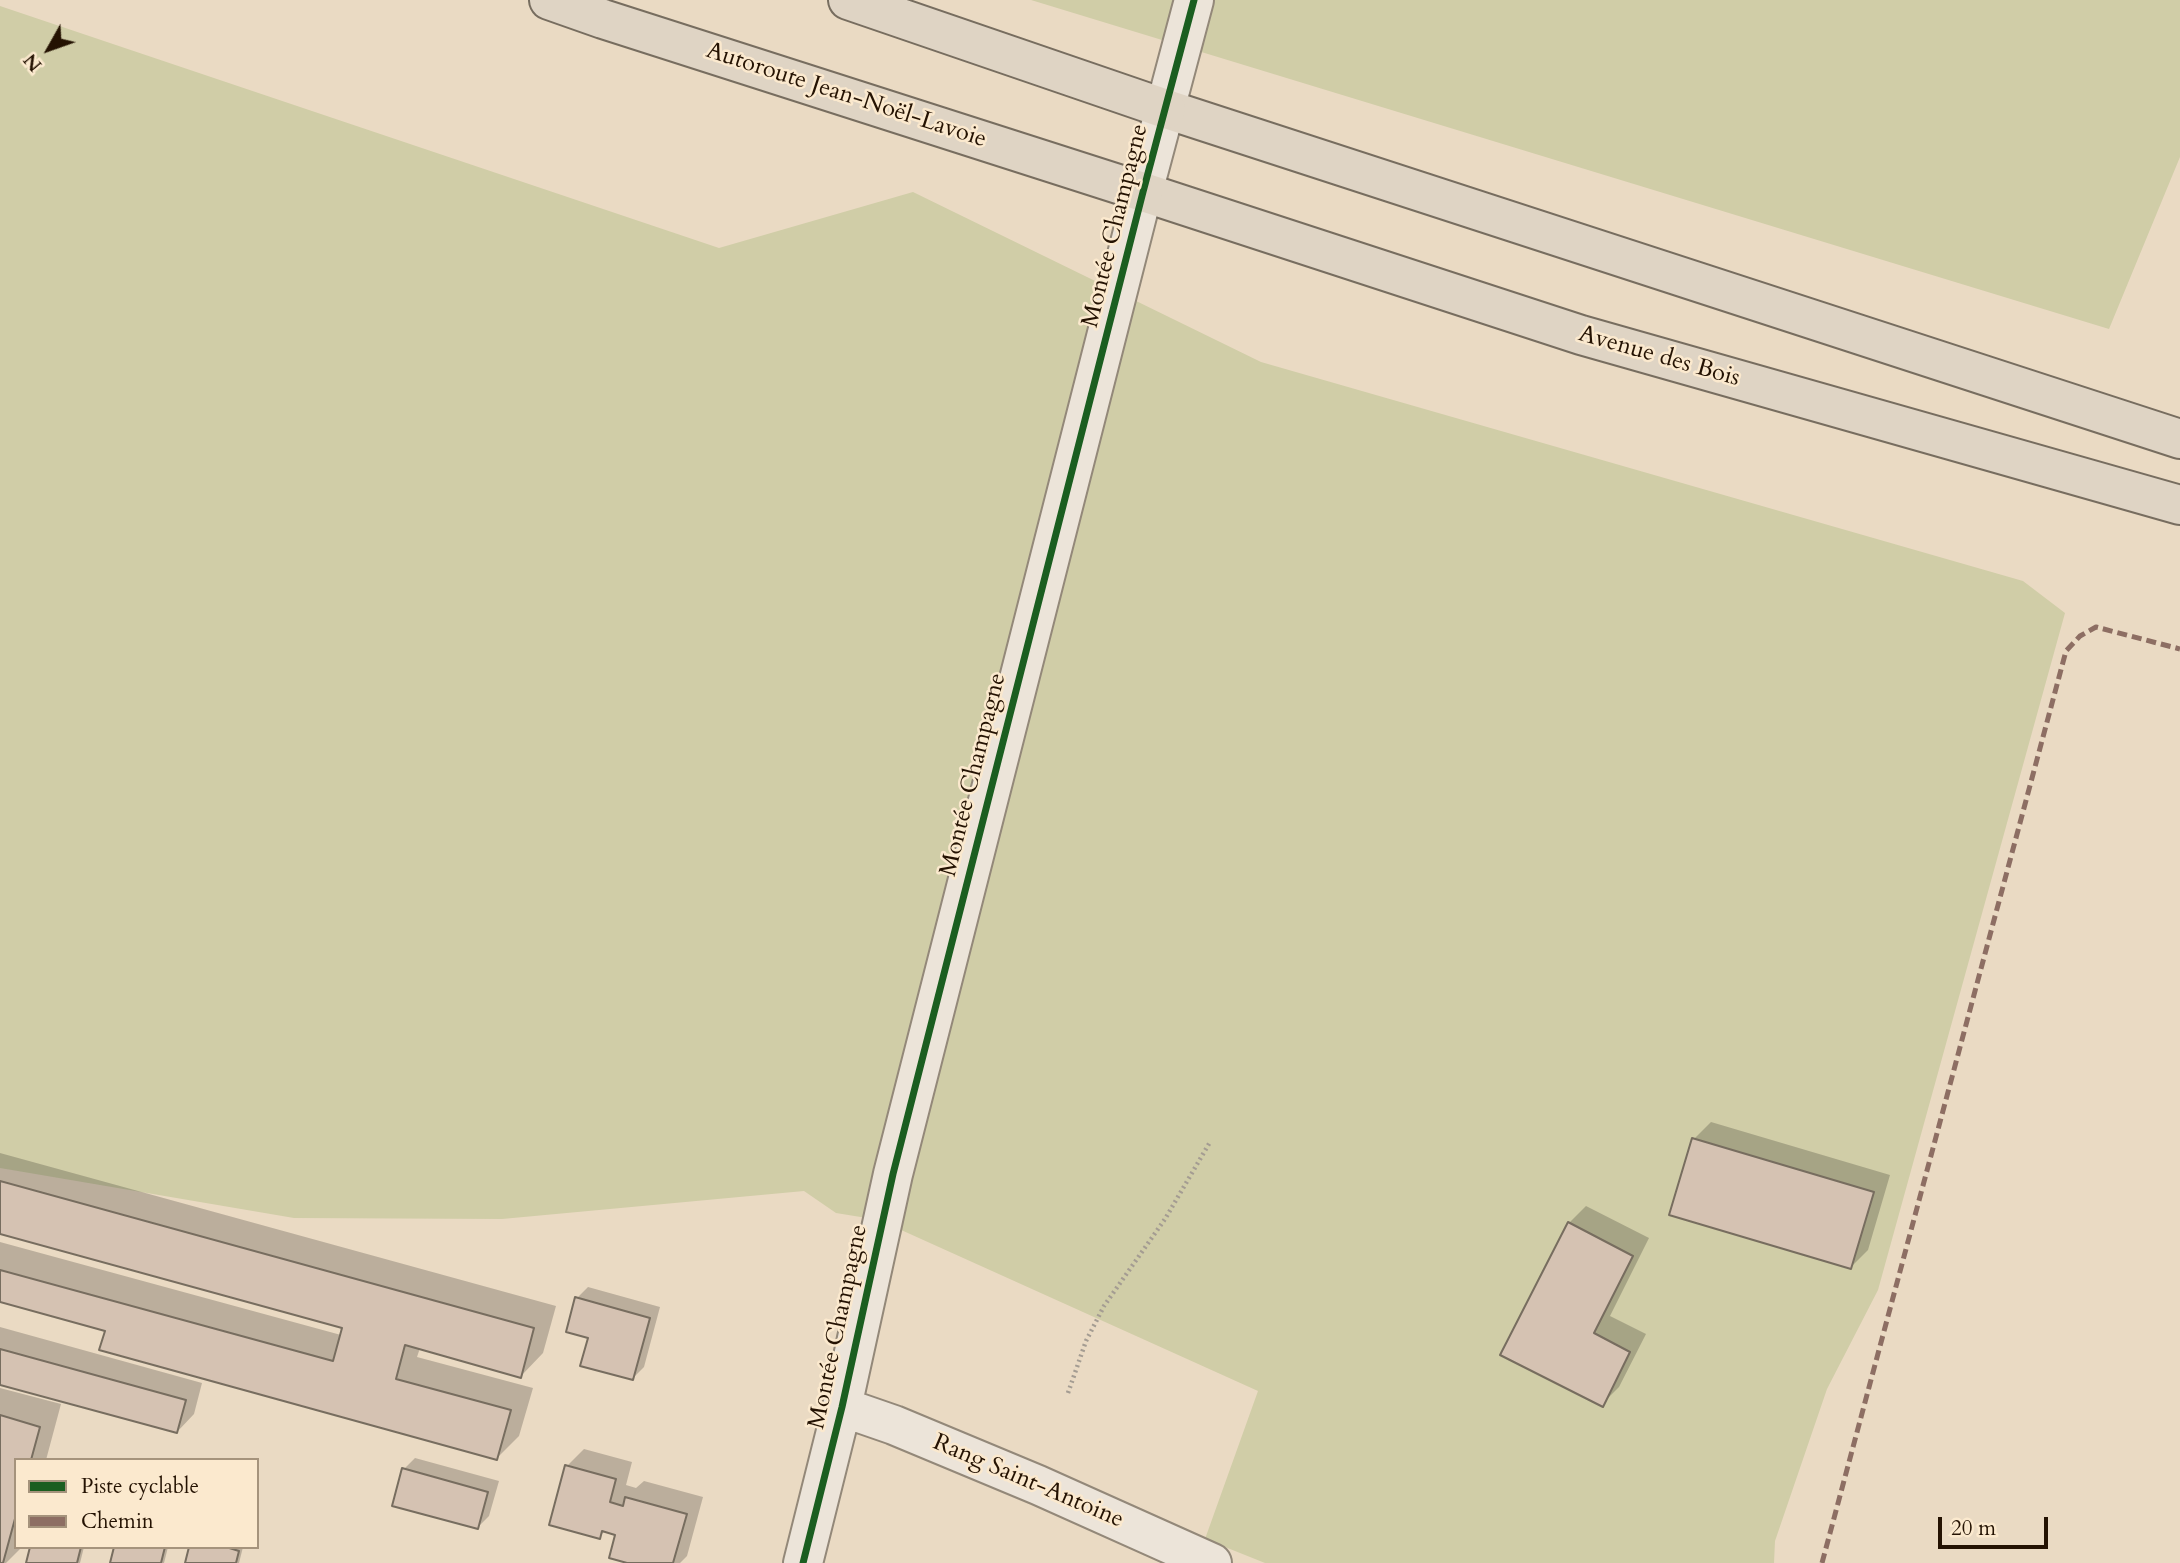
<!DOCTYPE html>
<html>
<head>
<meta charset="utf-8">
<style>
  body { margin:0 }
  #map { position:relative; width:2180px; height:1563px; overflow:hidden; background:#eadac3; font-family:Cardo,serif }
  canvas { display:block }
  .legend { position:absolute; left:14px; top:1458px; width:245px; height:91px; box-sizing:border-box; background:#fbe9ce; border:2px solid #a5937c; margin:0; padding:9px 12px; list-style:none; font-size:21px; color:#241202 }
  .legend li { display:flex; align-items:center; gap:14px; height:35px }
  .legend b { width:35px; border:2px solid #a5937c }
  .north { position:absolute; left:14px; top:14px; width:70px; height:70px; -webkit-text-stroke:5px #fbe9ce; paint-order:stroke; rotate:230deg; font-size:19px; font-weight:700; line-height:28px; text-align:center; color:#241202 }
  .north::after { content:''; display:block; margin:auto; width:24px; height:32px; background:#241202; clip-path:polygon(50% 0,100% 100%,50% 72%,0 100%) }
  .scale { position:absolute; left:1938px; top:1517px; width:110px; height:32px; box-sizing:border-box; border:4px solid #241202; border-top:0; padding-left:9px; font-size:21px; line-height:24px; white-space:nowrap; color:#241202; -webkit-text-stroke:5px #fbe9ce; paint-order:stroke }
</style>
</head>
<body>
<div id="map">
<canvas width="2180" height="1563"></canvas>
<ul class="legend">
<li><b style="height:9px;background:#1b5e20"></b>Piste cyclable</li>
<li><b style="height:9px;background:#8d6e63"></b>Chemin</li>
</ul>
<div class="north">N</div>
<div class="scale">20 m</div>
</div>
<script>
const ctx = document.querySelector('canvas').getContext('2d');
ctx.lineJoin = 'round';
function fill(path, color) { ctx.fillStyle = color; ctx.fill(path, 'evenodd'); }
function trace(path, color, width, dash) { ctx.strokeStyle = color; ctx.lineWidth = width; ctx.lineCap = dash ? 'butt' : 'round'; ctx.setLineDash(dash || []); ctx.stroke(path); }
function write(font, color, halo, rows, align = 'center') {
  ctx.font = font + ' Cardo,serif'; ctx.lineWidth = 5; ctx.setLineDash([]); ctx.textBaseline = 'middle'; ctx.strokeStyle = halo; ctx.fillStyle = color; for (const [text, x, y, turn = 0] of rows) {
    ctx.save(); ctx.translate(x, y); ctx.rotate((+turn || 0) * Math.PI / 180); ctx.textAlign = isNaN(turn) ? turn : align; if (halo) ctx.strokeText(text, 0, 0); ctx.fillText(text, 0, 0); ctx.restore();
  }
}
fill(new Path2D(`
  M 1031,0 L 2180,0 L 2180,157 L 2109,329 Z
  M 0,6 L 719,248 L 913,192 L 1261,362 L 2023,581 L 2065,613 L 1878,1290 L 1827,1389 L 1775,1541 L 1774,1563 L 1265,1563 L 1205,1539 L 1258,1391 L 879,1220 L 836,1213 L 804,1191 L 502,1219 L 294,1218 L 0,1168 Z`), '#d0cda7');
fill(new Path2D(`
  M 1711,1122 L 1890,1175 L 1868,1250 L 1851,1267 L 1694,1139 Z
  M 0,1153 L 556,1306 L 543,1353 L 521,1376 L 420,1348 L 417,1357 L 533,1388 L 519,1436 L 497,1458 L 107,1330 L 0,1300 L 0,1242 L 341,1335 L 344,1327 L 0,1232 Z
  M 1586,1206 L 1649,1238 L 1610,1316 L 1646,1334 L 1619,1387 L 1602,1404 L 1569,1223 Z
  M 588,1287 L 660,1307 L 644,1367 L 633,1378 L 577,1298 Z
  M 0,1327 L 202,1383 L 194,1414 L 177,1432 L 0,1383 Z
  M 0,1388 L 61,1404 L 46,1460 L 16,1460 L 16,1547 L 22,1547 L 6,1563 L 0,1563 Z
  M 584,1449 L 632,1462 L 626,1485 L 636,1488 L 644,1481 L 703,1497 L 687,1556 L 680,1563 L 633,1563 L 617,1533 L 606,1530 L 599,1537 L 567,1466 Z
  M 415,1458 L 499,1481 L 489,1516 L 478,1527 L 404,1469 Z
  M 32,1547 L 84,1547 L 80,1563 L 28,1563 Z
  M 116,1547 L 168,1547 L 164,1563 L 112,1563 Z
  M 191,1547 L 243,1547 L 239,1563 L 187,1563 Z`), '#0003');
const building = new Path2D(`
  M 1692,1138 L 1874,1192 L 1851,1269 L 1669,1215 Z
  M 0,1181 L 534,1328 L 521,1378 L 405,1345 L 396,1379 L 511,1410 L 497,1460 L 99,1350 L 105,1331 L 0,1302 L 0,1270 L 333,1361 L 342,1328 L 0,1234 Z
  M 1568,1222 L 1633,1256 L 1594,1333 L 1630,1352 L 1603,1407 L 1500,1355 Z
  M 575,1297 L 650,1318 L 633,1380 L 580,1366 L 588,1338 L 566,1332 Z
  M 0,1349 L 186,1400 L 177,1433 L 0,1385 Z
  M 0,1415 L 40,1427 L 31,1460 L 16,1460 L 16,1515 L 3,1563 L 0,1563 Z
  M 565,1465 L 616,1479 L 610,1502 L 623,1506 L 625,1497 L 687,1514 L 673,1563 L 627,1563 L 609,1558 L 615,1535 L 602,1531 L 600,1539 L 549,1525 Z
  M 402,1468 L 488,1492 L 478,1529 L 392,1506 Z
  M 30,1547 L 81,1547 L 77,1563 L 26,1563 Z
  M 114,1547 L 165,1547 L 161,1563 L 110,1563 Z
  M 189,1547 L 226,1547 L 239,1551 L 236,1563 L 185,1563 Z`);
fill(building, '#d5c2b2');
trace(building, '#776d5f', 2);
const minor = new Path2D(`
  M 842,1407 L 894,1425 L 1038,1485 L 1212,1563
  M 803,1563 L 842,1407 L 893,1174 L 1143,192 L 1194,0`);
const major = new Path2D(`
  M 1166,109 L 2180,439
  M 1143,192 L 1581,335 L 2180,505`);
const highway = new Path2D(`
  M 549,0 L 603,19 L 1143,192
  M 848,0 L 1166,109`);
trace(minor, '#938879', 42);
trace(major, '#776d5f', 42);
trace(highway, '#776d5f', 42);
trace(new Path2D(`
  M 1068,1393 L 1086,1341 L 1104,1306 L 1165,1219 L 1210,1142`), '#a49c92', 4.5, [2, 3.5]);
trace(minor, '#ece4d9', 38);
trace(major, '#dfd4c4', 38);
trace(highway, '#dfd4c4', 38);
trace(new Path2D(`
  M 1822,1563 L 2066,651 L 2080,636 L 2096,627 L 2180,649`), '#8d6e63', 5, [10, 5]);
trace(new Path2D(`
  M 803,1563 L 842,1407 L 893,1174 L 1143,192 L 1194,0`), '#1b5e20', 7);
write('24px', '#241202', '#fbe9ce', [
  ["Autoroute Jean-Noël-Lavoie",846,96,18],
  ["Montée Champagne",1116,226,-76],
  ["Avenue des Bois",1659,357,16],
  ["Montée Champagne",974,775,-76],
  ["Montée Champagne",839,1327,-78],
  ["Rang Saint-Antoine",1028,1482,23]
]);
</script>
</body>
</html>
